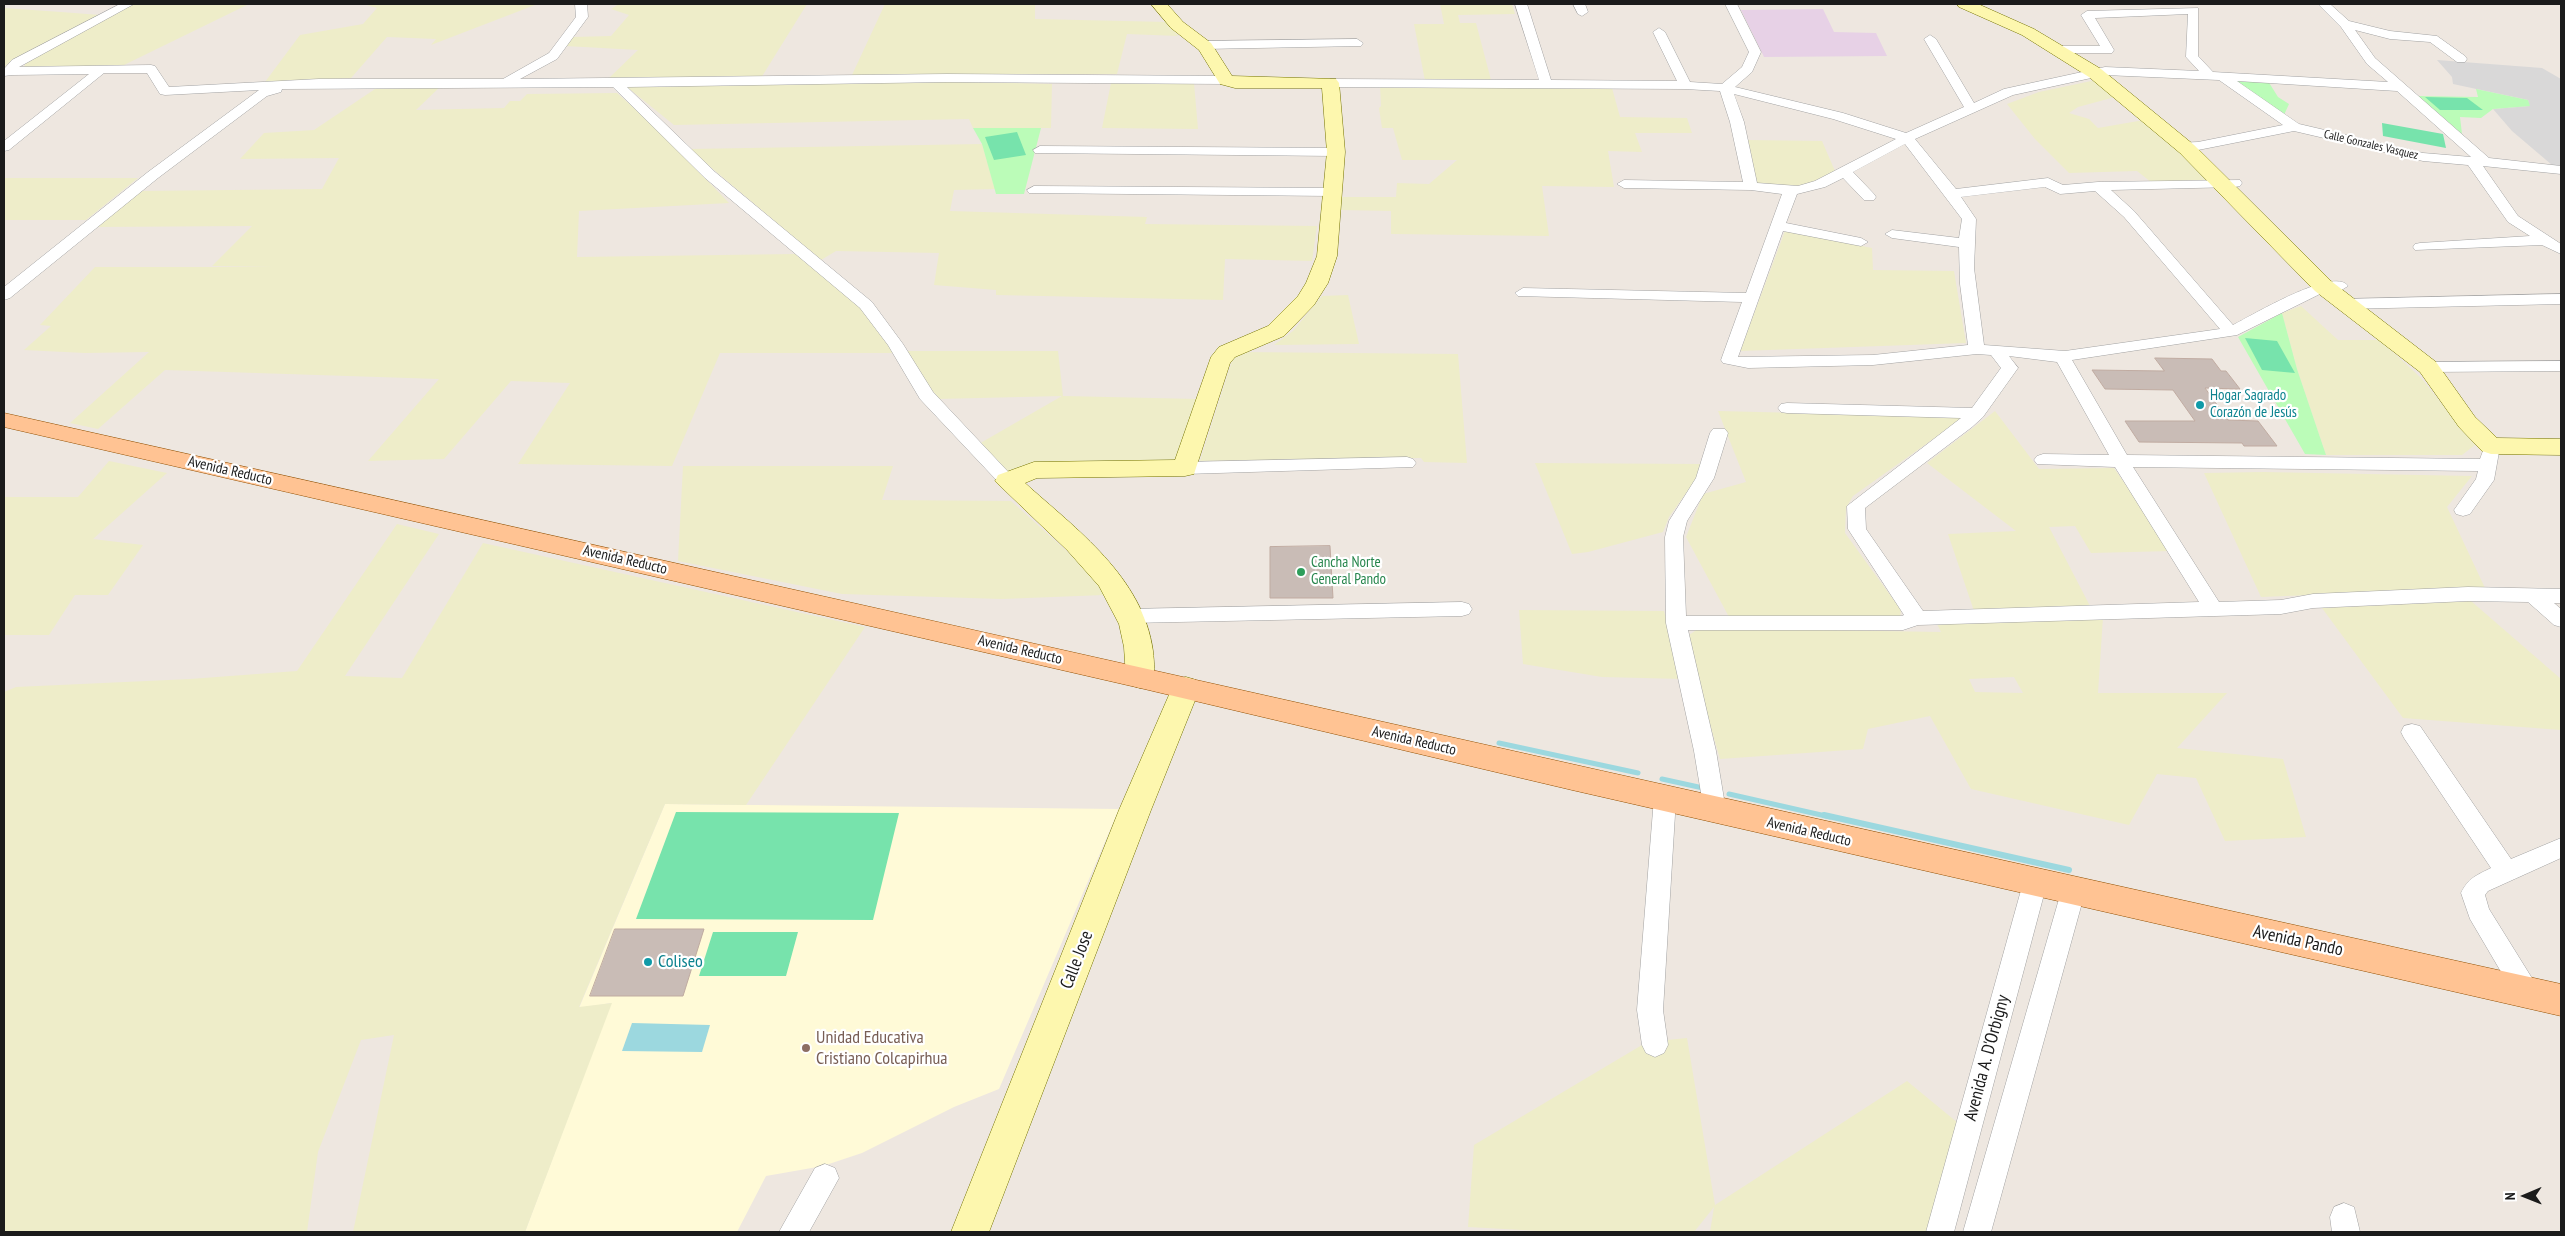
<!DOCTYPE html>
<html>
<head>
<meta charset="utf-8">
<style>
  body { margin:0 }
  #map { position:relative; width:2565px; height:1236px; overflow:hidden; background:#eee7e0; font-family:"PT Sans Narrow",sans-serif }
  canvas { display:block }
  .frame { position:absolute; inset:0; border:5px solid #1b1b1b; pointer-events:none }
  .north { position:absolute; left:2500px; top:1171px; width:50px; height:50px; -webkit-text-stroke:4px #fff; paint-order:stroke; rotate:269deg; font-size:14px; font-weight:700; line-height:20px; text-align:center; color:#1b1b1b }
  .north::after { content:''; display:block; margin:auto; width:18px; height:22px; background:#1b1b1b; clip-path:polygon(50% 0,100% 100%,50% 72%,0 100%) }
</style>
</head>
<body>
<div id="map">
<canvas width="2565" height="1236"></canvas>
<div class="frame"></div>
<div class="north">N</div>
</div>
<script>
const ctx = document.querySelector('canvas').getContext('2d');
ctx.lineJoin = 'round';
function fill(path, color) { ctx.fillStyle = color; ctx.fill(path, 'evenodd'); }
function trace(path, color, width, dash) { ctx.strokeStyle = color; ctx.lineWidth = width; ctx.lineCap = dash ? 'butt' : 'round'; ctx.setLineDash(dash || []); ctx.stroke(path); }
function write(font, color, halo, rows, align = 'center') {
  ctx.font = font + ' "PT Sans Narrow",sans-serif'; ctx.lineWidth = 4.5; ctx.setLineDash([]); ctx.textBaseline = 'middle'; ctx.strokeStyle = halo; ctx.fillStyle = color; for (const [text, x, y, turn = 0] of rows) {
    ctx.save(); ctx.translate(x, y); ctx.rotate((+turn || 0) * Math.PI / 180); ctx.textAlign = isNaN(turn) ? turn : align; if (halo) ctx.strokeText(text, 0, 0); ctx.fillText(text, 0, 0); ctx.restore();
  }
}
fill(new Path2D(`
  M 2437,60 L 2542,68 L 2561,79 L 2561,166 L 2552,165 L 2512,131 L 2493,109 L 2529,106 L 2528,100 L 2453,84 L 2452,77 Z`), '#d9d8d8');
fill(new Path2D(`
  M 1823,9 L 1834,32 L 1876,33 L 1887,56 L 1764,57 L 1741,10 Z`), '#e7d1e6');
fill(new Path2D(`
  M 665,804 L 1119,809 L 999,1089 L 954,1107 L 862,1153 L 823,1166 L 766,1176 L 737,1232 L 525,1232 L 611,1003 L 579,1008 Z`), '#fffad7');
fill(new Path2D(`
  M 133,4 L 249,4 L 124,65 L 24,68 L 26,61 Z
  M 363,4 L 493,4 L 535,5 L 431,45 L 436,39 L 387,37 L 351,78 L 265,82 L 300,35 L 363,24 L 377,8 Z
  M 619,4 L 807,4 L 761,78 L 609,78 L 638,50 L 565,46 L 573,37 L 611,36 L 629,15 L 611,9 Z
  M 885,4 L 1035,4 L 1035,19 L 1168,22 L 1178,36 L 1127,34 L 1117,74 L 852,75 Z
  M 1440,4 L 1512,4 L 1515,14 L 1458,15 L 1460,23 L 1476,23 L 1491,80 L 1425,81 L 1414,24 L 1444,24 Z
  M 4,8 L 61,12 L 100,15 L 6,65 L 4,71 Z
  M 2096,80 L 2115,97 L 2078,107 L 2069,113 L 2089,119 L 2098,128 L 2144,120 L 2210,180 L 2151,182 L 2137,171 L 2069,173 L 2035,139 L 2007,104 L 2039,92 Z
  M 932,81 L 1052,84 L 1051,128 L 973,128 L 969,119 L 674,125 L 627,87 Z
  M 1111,83 L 1194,83 L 1198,129 L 1102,128 Z
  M 443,84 L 416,110 L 504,108 L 510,101 L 520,101 L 527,94 L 617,93 L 660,131 L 729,203 L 579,211 L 577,257 L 795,254 L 871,315 L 894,353 L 720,353 L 672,466 L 518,464 L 570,383 L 511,381 L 444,459 L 368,461 L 439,379 L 165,370 L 98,429 L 70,423 L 149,352 L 85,353 L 24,350 L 51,326 L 40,325 L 95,267 L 273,267 L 212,266 L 252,226 L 93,227 L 139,191 L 322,189 L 339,158 L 240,159 L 264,133 L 314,130 L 378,87 Z
  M 1380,85 L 1612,88 L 1620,117 L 1687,118 L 1692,133 L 1635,133 L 1642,152 L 1608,151 L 1614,187 L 1542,186 L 1549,236 L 1391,234 L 1391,211 L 1340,210 L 1341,197 L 1396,197 L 1397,183 L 1429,184 L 1457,160 L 1402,160 L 1393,128 L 1382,128 L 1379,108 L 1381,106 Z
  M 1748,140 L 1822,141 L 1835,171 L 1808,184 L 1789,187 L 1757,184 Z
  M 982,144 L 995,189 L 954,190 L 950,211 L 1147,217 L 1145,224 L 1317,226 L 1312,261 L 1225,259 L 1223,300 L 996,295 L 996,290 L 934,285 L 939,253 L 836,251 L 821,260 L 689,149 Z
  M 4,178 L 138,178 L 86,220 L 4,220 Z
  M 1785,231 L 1872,248 L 1873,270 L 1954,271 L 1966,343 L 1740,351 Z
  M 1348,295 L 1359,344 L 1274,345 L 1293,331 L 1322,296 Z
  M 2301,306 L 2338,340 L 2380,340 L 2421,378 L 2475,445 L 2462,455 L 2326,455 L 2297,369 L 2282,313 Z
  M 904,351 L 1058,351 L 1063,396 L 1198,399 L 1174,464 L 1027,465 L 1003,473 L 977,445 L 1062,396 L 937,399 Z
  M 1240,352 L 1458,354 L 1467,463 L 1424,462 L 1421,458 L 1200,461 L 1232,361 Z
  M 1718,411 L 1964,417 L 1853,496 L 1846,508 L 1845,533 L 1901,610 L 1900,617 L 1729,617 L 1686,537 L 1703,494 L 1746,482 Z
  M 1995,411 L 2039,469 L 2114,468 L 2172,551 L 2091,553 L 2075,526 L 2049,527 L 2090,606 L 1974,611 L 1948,534 L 2016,531 L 1927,463 Z
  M 109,461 L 167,473 L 93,539 L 143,545 L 108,595 L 75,595 L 49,635 L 4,635 L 4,497 L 78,497 Z
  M 1535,463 L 1702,464 L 1696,479 L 1669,517 L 1663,532 L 1588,552 L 1572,554 Z
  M 683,466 L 893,466 L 882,500 L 1011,501 L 1101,582 L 1104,595 L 1002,599 L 842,594 L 678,561 Z
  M 2263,472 L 2472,476 L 2447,507 L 2485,588 L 2261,597 L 2204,473 Z
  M 397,524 L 439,534 L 345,676 L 402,678 L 483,543 L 865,627 L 746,805 L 665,804 L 579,1007 L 612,1003 L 525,1232 L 353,1232 L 394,1035 L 361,1040 L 318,1152 L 307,1232 L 4,1232 L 4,692 L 16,687 L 190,679 L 297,671 Z
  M 2471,601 L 2561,679 L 2561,730 L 2403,718 L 2322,608 Z
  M 1519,610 L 1664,611 L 1683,679 L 1602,677 L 1523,664 Z
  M 2103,617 L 2098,693 L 2227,693 L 2177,748 L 2283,759 L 2306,837 L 2225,841 L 2196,778 L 2157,774 L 2129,825 L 1971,789 L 1930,716 L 1868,729 L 1863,749 L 1720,759 L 1685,638 L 1699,628 L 1941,632 L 1937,624 ZM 2014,677 L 2023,693 L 1975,692 L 1969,679 Z
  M 1687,1038 L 1715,1205 L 1907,1081 L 1958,1123 L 1928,1232 L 1710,1232 L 1714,1207 L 1694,1232 L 1558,1232 L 1468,1227 L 1474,1145 L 1647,1042 Z`), '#eeedc9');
fill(new Path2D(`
  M 2236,81 L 2268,81 L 2278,97 L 2289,104 L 2284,115 Z
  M 2476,89 L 2528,100 L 2530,106 L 2493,109 L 2481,118 L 2460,117 L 2462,134 L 2418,96 L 2478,97 Z
  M 973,128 L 1041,128 L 1024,194 L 996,194 L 982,144 Z
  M 2282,313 L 2297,369 L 2326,455 L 2305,454 L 2238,337 Z`), '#bbfcb8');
fill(new Path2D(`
  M 2425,97 L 2467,98 L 2483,110 L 2440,110 Z
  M 2382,123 L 2443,134 L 2446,148 L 2383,136 Z
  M 1017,132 L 1026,155 L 994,160 L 985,137 Z
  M 2245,338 L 2277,341 L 2295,373 L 2262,370 Z
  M 676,812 L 899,813 L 873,920 L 636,919 Z
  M 713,932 L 798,932 L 786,976 L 699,976 Z`), '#77e3ac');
fill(new Path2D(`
  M 632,1023 L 710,1025 L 702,1052 L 622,1051 Z`), '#9cd8df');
trace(new Path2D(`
  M 1499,743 L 1638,773
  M 1662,779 L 1703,788
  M 1729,794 L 1830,817`), '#9cd8df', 5);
trace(new Path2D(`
  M 1824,815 L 2069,870`), '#9cd8df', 6);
const building = new Path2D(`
  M 2155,358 L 2212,359 L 2221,371 L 2226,371 L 2240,389 L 2205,388 L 2228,420 L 2258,421 L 2277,446 L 2244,446 L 2242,443 L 2139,442 L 2125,421 L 2195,421 L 2173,390 L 2105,389 L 2092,370 L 2164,371 Z
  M 1330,546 L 1333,598 L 1270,598 L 1270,547 Z
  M 615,929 L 704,929 L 683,996 L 590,996 Z`);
fill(building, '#c9bcb6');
trace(building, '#c0aba1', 1);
const street = new Path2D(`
  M 120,4 L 134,4 L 19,67 L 151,65 L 155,66 L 169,87 L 319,79 L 503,79 L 549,53 L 576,17 L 575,4 L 587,4 L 588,17 L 557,59 L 520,79 L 947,74 L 1226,76 L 1232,80 L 1226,84 L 947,82 L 627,87 L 715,172 L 872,302 L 903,344 L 933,392 L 1013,477 L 1016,481 L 1013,485 L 1001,485 L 920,399 L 888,345 L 860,308 L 705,178 L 613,87 L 282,89 L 281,92 L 267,96 L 158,178 L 10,298 L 4,300 L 4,287 L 148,172 L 259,90 L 165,95 L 160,94 L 147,73 L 104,73 L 9,150 L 4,151 L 4,141 L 89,74 L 12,75 L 4,76 L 4,69 L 12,60 Z
  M 1515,4 L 1527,4 L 1551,80 L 1677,81 L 1653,32 L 1659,28 L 1665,32 L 1690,82 L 1722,84 L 1742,67 L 1749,52 L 1725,4 L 1737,4 L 1761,52 L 1752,72 L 1735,87 L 1843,113 L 1906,133 L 1964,107 L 1924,39 L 1930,35 L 1936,39 L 1974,103 L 2004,89 L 2105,67 L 2199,71 L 2186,57 L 2188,14 L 2095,18 L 2114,50 L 2112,53 L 2055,53 L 2053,50 L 2059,46 L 2100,46 L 2081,15 L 2087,11 L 2198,8 L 2198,56 L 2213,72 L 2388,82 L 2367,64 L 2341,27 L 2318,4 L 2330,4 L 2349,21 L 2390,31 L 2437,36 L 2465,56 L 2467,59 L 2465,62 L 2457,62 L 2430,42 L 2390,39 L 2355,30 L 2375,58 L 2489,158 L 2561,166 L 2561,174 L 2483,166 L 2518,216 L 2561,244 L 2561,254 L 2542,245 L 2415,250 L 2413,247 L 2415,244 L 2420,243 L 2530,236 L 2508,222 L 2468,165 L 2423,161 L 2294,131 L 2198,150 L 2178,149 L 2176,146 L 2178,143 L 2198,142 L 2283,125 L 2219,80 L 2105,75 L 2013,95 L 1915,139 L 1956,189 L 2048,178 L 2063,185 L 2098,182 L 2240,180 L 2242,183 L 2240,186 L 2235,187 L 2111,190 L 2134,211 L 2233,325 C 2251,316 2334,266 2348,286 L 2340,291 L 2326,291 L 2237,335 L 2072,360 L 2127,455 L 2480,459 L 2484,448 L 2496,448 L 2499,452 L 2494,480 L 2470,514 L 2463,516 L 2456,514 L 2454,510 L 2476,479 L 2478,471 L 2133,467 L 2219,602 L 2281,600 L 2313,594 L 2468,587 L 2561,589 L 2561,603 L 2554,603 L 2561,609 L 2561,627 L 2554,625 L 2528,602 L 2468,601 L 2313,608 L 2281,614 L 1918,625 L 1903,630 L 1688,630 L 1716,751 L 1726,811 L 1723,818 L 1715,820 L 1707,818 L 1704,811 L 1694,751 L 1666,623 L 1665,537 L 1669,521 L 1696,478 L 1710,433 L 1713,429 L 1725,429 L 1728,433 L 1714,478 L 1687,521 L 1683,537 L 1686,616 L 1902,616 L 1904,615 L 1848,529 L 1847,506 L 1961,418 L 1787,413 L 1781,412 L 1778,408 L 1781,404 L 1787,403 L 1972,408 L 2001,368 L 1991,355 L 1977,354 L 1873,365 L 1748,368 L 1723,363 L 1721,360 L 1742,302 L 1518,296 L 1515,293 L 1523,288 L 1746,293 L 1782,194 L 1751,190 L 1624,188 L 1617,184 L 1624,180 L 1743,182 L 1730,122 L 1720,91 L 1685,89 L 1330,87 L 1324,83 L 1330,79 L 1539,80 ZM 2237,81 L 2397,91 L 2471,157 L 2423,153 L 2299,124 ZM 1734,94 L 1833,119 L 1896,139 L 1815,181 L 1798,186 L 1757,183 L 1744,122 ZM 1905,144 L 1962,219 L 1959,238 L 1892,230 L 1885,234 L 1892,238 L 1959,247 L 1960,284 L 1968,345 L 1873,355 L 1738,357 L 1783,231 L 1861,246 L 1868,242 L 1861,238 L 1786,223 L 1797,194 L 1825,187 L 1843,178 L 1864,200 L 1874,200 L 1876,197 L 1874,194 L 1853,172 ZM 2045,187 L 2060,194 L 2095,191 L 2124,217 L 2220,329 L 2065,351 L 1984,345 L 1974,268 L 1976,219 L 1961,197 ZM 2009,356 L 2057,362 L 2109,455 L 2043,454 L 2037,456 L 2034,460 L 2037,464 L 2115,467 L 2199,602 L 1923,611 L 1866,529 L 1865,508 L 1972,427 L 1983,417 L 2018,368 Z
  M 1573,4 L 1585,4 L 1588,12 L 1582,16 L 1578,14 Z
  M 1357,39 L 1363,43 L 1361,46 L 1203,49 L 1197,45 L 1203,41 Z
  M 1040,146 L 1336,148 L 1343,152 L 1336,156 L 1035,153 L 1033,150 Z
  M 1034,186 L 1332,188 L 1339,192 L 1332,196 L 1029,193 L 1027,190 Z
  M 2561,294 L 2561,304 L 2344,309 L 2336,304 L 2344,299 Z
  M 2561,361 L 2561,371 L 2428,372 L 2420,367 L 2428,362 Z
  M 1407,457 L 1413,459 L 1416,463 L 1413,467 L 1185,474 L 1179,472 L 1176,468 L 1179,464 L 1185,462 Z
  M 1462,602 L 1469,604 L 1472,609 L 1469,614 L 1462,616 L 1130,623 L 1123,621 L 1120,616 L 1123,611 L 1130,609 Z
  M 2412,724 L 2420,726 L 2511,859 L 2561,838 L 2561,858 L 2488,891 L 2485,895 L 2489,909 L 2535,983 L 2539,991 L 2535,999 L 2526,1002 L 2517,999 L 2470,919 L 2461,893 C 2468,878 2477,875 2491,868 L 2404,738 L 2401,732 L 2404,726 Z
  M 1665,789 L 1673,792 L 1676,798 L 1663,1010 L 1668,1045 L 1664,1053 L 1655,1057 L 1646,1053 L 1642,1045 L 1637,1010 L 1654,798 L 1657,792 Z
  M 2035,873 L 2043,876 L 2047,883 L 1954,1232 L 1926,1232 L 2023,883 L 2027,876 Z
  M 2073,882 L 2081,885 L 2085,892 L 1991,1232 L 1963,1232 L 2061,892 L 2065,885 Z
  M 825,1164 L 835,1168 L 839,1178 L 809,1232 L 779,1232 L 815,1168 Z
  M 2344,1203 L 2354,1207 L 2360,1232 L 2332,1232 L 2330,1217 L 2334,1207 Z`);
const secondary = new Path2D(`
  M 1151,4 L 1167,4 L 1183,22 L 1211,43 L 1232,76 L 1336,79 L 1339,83 L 1345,152 L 1337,256 L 1328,283 L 1314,305 L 1284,336 L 1235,357 L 1230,363 L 1194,474 L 1185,476 L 1037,478 L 1025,483 C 1076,529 1143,577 1153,651 C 1154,663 1156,674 1150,685 L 1140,688 L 1130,685 L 1126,677 L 1124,647 L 1119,624 L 1099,586 L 1067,550 L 995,481 L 998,475 L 1034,462 L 1175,460 L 1211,357 L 1219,347 L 1268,326 L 1298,296 L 1306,283 L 1317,256 L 1327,152 L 1322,88 L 1235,88 L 1220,84 L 1199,50 L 1171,28 Z
  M 1957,4 L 1978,4 L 2034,29 L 2101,69 L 2194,145 L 2331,281 L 2436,362 L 2475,417 L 2497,438 L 2561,439 L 2561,455 L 2491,454 L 2482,451 L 2459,427 L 2420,372 L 2315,291 L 2180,153 L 2089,77 L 2022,35 L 1959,7 Z
  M 1186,677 L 1196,680 L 1200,688 L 1151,810 L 989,1232 L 951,1232 L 1119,810 L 1172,688 L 1176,680 Z`);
const primary = new Path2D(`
  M 4,413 C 856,603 1708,796 2561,984 L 2561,1016 L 1572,790 L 1140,688 L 4,427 Z`);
trace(street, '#a2a2a2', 1);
trace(secondary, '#747300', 1);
trace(primary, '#925000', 1);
fill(street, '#fff');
fill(secondary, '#fdf7ae');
fill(primary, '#ffc393');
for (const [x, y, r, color] of [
  [2200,405,5,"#0f9aa8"],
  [1301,572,5,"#2e9e5b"],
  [648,962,5,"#0f9aa8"],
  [806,1048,5,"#8d6e63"]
]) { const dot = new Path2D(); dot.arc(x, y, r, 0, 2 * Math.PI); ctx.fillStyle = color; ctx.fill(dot); trace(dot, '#fff', 2); }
write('12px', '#1b1b1b', '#fff', [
  ["Calle Gonzales Vasquez",2371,145,13]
]);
write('15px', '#0d838f', '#fff', [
  ["Hogar Sagrado",2210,396],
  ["Corazón de Jesús",2210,413]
], 'left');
write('15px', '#1b1b1b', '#fff', [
  ["Avenida Reducto",230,471,13],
  ["Avenida Reducto",625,560,13],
  ["Avenida Reducto",1020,650,13],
  ["Avenida Reducto",1414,741,13],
  ["Avenida Reducto",1809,832,13]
]);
write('15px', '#27864d', '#fff', [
  ["Cancha Norte",1311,563],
  ["General Pando",1311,580]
], 'left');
write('18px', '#1b1b1b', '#fff', [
  ["Avenida Pando",2298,941,12],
  ["Calle Jose",1077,960,-69],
  ["Avenida A. D'Orbigny",1987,1058,-75]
]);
write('18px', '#0d838f', '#fff', [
  ["Coliseo",658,962]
], 'left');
write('18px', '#785e54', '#fff', [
  ["Unidad Educativa",816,1038],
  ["Cristiano Colcapirhua",816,1059]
], 'left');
</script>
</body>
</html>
